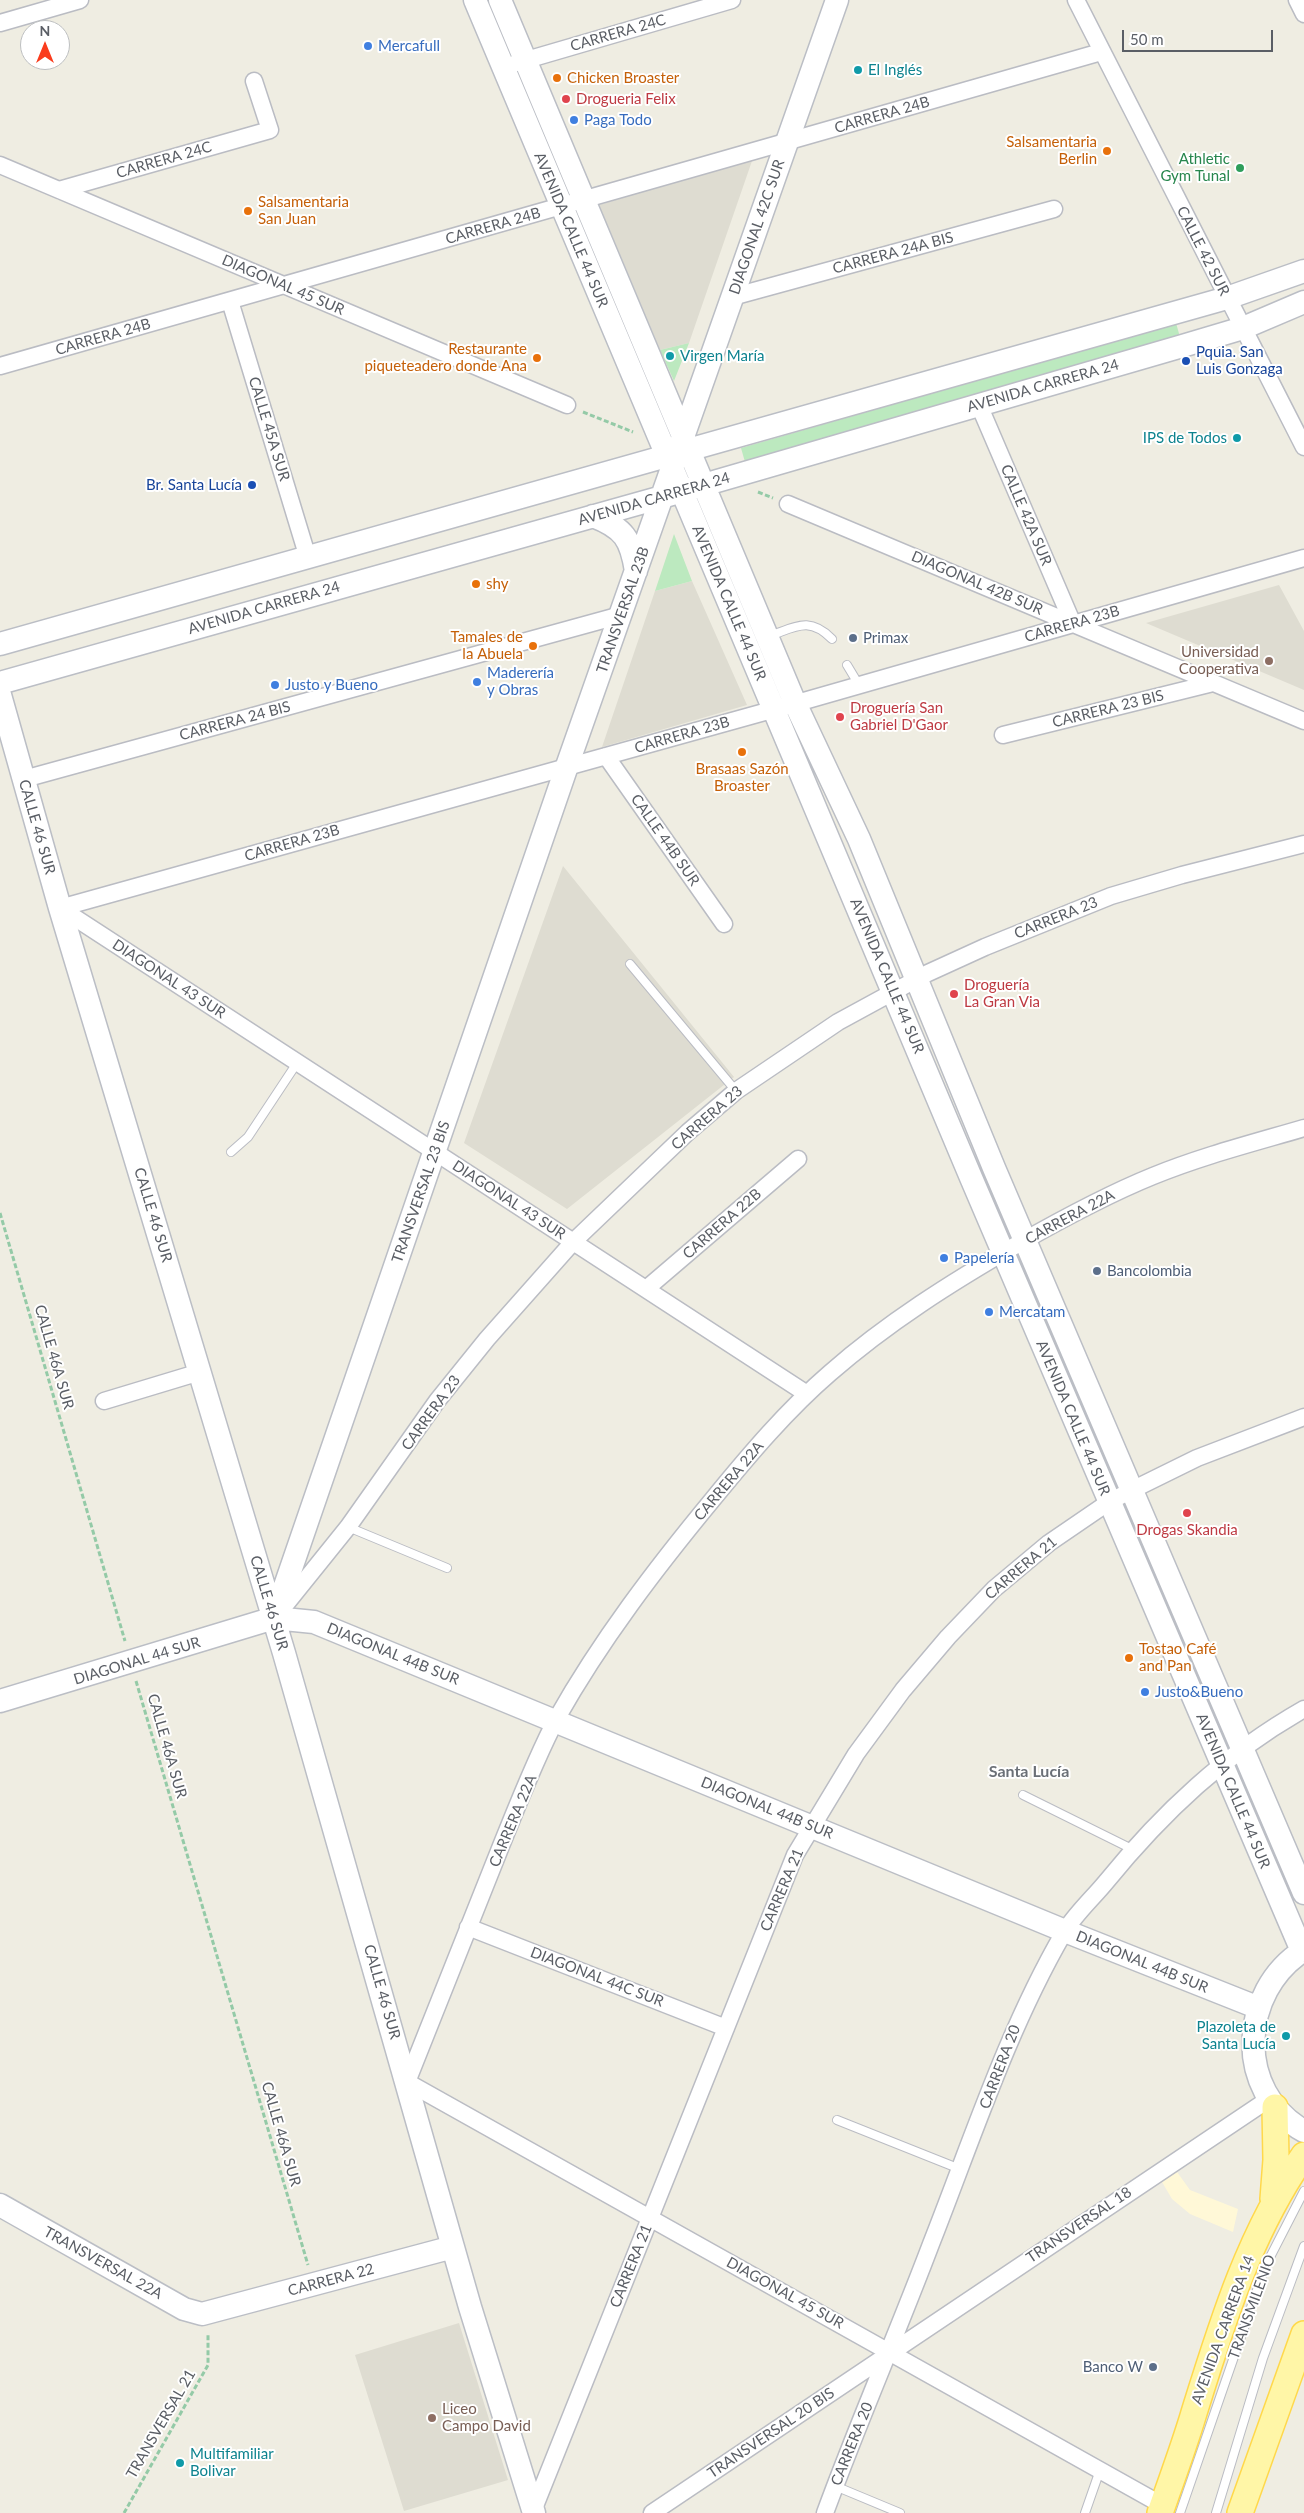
<!DOCTYPE html>
<html>
<head>
<meta charset="utf-8">
<style>
  body { margin:0 }
  #map { position:relative; width:1304px; height:2513px; overflow:hidden; background:#efede2; font-family:Lato,sans-serif }
  canvas { display:block }
  .north { position:absolute; left:20px; top:20px; width:50px; height:50px; box-sizing:border-box; background:#fff; border:1px solid #bdbfc1; border-radius:50%; rotate:0deg; font-size:14px; font-weight:700; line-height:20px; text-align:center; color:#5a5e65 }
  .north::after { content:''; display:block; margin:auto; width:18px; height:22px; background:#fa3c1d; clip-path:polygon(50% 0,100% 100%,50% 72%,0 100%) }
  .scale { position:absolute; left:1122px; top:30px; width:151px; height:22px; box-sizing:border-box; border:2px solid #5a5e65; border-top:0; padding-left:6px; font-size:15px; line-height:18px; white-space:nowrap; color:#5a5e65; -webkit-text-stroke:4px #fff; paint-order:stroke }
</style>
</head>
<body>
<div id="map">
<canvas width="1304" height="2513"></canvas>
<div class="north">N</div>
<div class="scale">50 m</div>
</div>
<script>
const ctx = document.querySelector('canvas').getContext('2d');
ctx.lineJoin = 'round';
function fill(path, color) { ctx.fillStyle = color; ctx.fill(path, 'evenodd'); }
function trace(path, color, width, dash) { ctx.strokeStyle = color; ctx.lineWidth = width; ctx.lineCap = dash ? 'butt' : 'round'; ctx.setLineDash(dash || []); ctx.stroke(path); }
function write(font, color, halo, rows, align = 'center') {
  ctx.font = font + ' Lato,sans-serif'; ctx.lineWidth = 4; ctx.setLineDash([]); ctx.textBaseline = 'middle'; ctx.strokeStyle = halo; ctx.fillStyle = color; for (const [text, x, y, turn = 0] of rows) {
    ctx.save(); ctx.translate(x, y); ctx.rotate((+turn || 0) * Math.PI / 180); ctx.textAlign = isNaN(turn) ? turn : align; if (halo) ctx.strokeText(text, 0, 0); ctx.fillText(text, 0, 0); ctx.restore();
  }
}
fill(new Path2D(`
  M 1177,2172 L 1190,2190 L 1238,2209 L 1233,2232 L 1190,2214 L 1172,2199 L 1162,2182 Z`), '#fff8d7');
fill(new Path2D(`
  M 753,158 L 689,343 L 660,350 L 599,205 Z
  M 692,581 L 747,705 L 602,747 L 655,591 Z
  M 1279,585 L 1304,631 L 1304,690 L 1146,623 Z
  M 563,866 L 734,1077 L 567,1209 L 464,1143 Z
  M 459,2323 L 508,2480 L 404,2511 L 355,2355 Z`), '#dedcd1');
fill(new Path2D(`
  M 1176,323 L 1180,337 L 745,462 L 741,448 Z
  M 689,343 L 674,381 L 660,350 Z
  M 674,534 L 692,581 L 655,591 Z`), '#bce9bf');
const lane = new Path2D(`
  M 769,636 C 796,627 809,616 832,639
  M 847,665 L 859,685
  M 630,964 L 736,1091
  M 231,1152 L 248,1137 L 297,1063
  M 348,1527 L 447,1568
  M 1023,1795 L 1132,1849
  M 837,2120 L 960,2169
  M 835,2486 L 900,2513
  M 1085,2513 L 1100,2470
  M 1180,2513 L 1265,2267 L 1304,2191
  M 1216,2513 L 1263,2358 L 1304,2246`);
const street = new Path2D(`
  M 1076,0 L 1304,447
  M 1297,0 L 1304,14
  M 0,23 L 80,0
  M 516,63 L 732,0
  M 0,165 L 567,405
  M 59,190 L 270,130 L 254,81
  M 732,297 L 1054,209
  M 230,301 L 308,558
  M 0,366 L 1101,52
  M 979,405 L 1073,624
  M 788,504 L 1304,721
  M 1003,735 L 1213,683
  M 606,756 L 724,924
  M 24,779 L 621,615
  M 60,908 L 804,701 L 1304,558
  M 60,908 L 807,1394
  M 646,1289 L 798,1159
  M 104,1401 L 200,1372
  M 282,1609 L 348,1527 L 437,1401 L 487,1339 L 573,1242 L 688,1132 L 736,1091 L 838,1022 L 928,973 L 985,947 L 1111,896 L 1182,875 L 1304,844
  M 468,1927 L 726,2028
  M 1162,2505 L 407,2082 C 437,2005 468,1928 499,1851 C 516,1809 536,1757 557,1718 C 601,1640 656,1568 713,1499 C 749,1455 787,1410 830,1373 C 887,1323 952,1282 1018,1244 C 1062,1219 1106,1195 1153,1176 C 1202,1156 1253,1143 1304,1128
  M 533,2511 L 795,1855 L 856,1754 L 903,1690 L 948,1637 L 994,1589 L 1049,1543 L 1109,1502 L 1132,1490 L 1197,1458 L 1304,1417
  M 652,2513 L 1269,2099
  M 825,2513 C 858,2423 897,2334 931,2244 C 972,2140 1007,2031 1063,1934 C 1074,1915 1092,1899 1106,1882 C 1163,1812 1225,1754 1304,1709`);
const secondary = new Path2D(`
  M 475,0 L 972,1180 L 1302,1951
  M 500,0 L 795,703 L 859,839 L 994,1168 L 1304,1893
  M 593,516 C 624,528 631,539 636,571
  M 0,644 L 1227,298 L 1304,271
  M 0,683 L 662,497 L 1179,347 L 1243,328 L 1304,302
  M 0,695 L 60,908 L 284,1653 L 470,2307 L 534,2513
  M 274,1618 L 567,766 L 837,0
  M 0,1701 L 274,1618 L 314,1622 L 1065,1931 L 1259,2008
  M 1304,1950 C 1239,1991 1234,2092 1304,2131
  M 0,2205 L 184,2309 L 202,2314 L 453,2247`);
const primary = new Path2D(`
  M 1273,2199 L 1276,2160 L 1275,2107
  M 1160,2513 C 1171,2481 1183,2449 1193,2416 C 1221,2326 1249,2233 1304,2155
  M 1240,2513 L 1304,2334`);
trace(lane, '#babcc3', 10);
trace(street, '#babcc3', 19);
trace(secondary, '#bbbec5', 25);
trace(primary, '#ffd84b', 28);
trace(new Path2D(`
  M 583,412 L 633,432
  M 758,492 L 773,498
  M 0,1213 L 125,1641
  M 136,1681 L 308,2265
  M 124,2513 L 208,2365 L 208,2333`), '#94caa7', 3, [5, 2.5]);
trace(lane, '#fff', 8);
trace(street, '#fff', 16);
trace(secondary, '#fff', 22);
trace(primary, '#fff6a7', 25);
for (const [x, y, r, color] of [
  [368,46,5,"#3f7fe0"],
  [858,70,5,"#0f9aa8"],
  [557,78,5,"#e8710a"],
  [566,99,5,"#e0444e"],
  [574,120,5,"#3f7fe0"],
  [1107,151,5,"#e8710a"],
  [1240,168,5,"#2e9e5b"],
  [248,211,5,"#e8710a"],
  [670,356,5,"#0f9aa8"],
  [537,358,5,"#e8710a"],
  [1186,361,5,"#1a4fb4"],
  [1237,438,5,"#0f9aa8"],
  [252,485,5,"#1a4fb4"],
  [476,584,5,"#e8710a"],
  [853,638,5,"#5c6f8a"],
  [533,646,5,"#e8710a"],
  [1269,661,5,"#8d6e63"],
  [477,682,5,"#3f7fe0"],
  [275,685,5,"#3f7fe0"],
  [840,717,5,"#e0444e"],
  [742,752,5,"#e8710a"],
  [954,994,5,"#e0444e"],
  [944,1258,5,"#3f7fe0"],
  [1097,1271,5,"#5c6f8a"],
  [989,1312,5,"#3f7fe0"],
  [1187,1513,5,"#e0444e"],
  [1129,1658,5,"#e8710a"],
  [1145,1692,5,"#3f7fe0"],
  [1286,2036,5,"#0f9aa8"],
  [1153,2367,5,"#5c6f8a"],
  [432,2418,5,"#8d6e63"],
  [180,2463,5,"#0f9aa8"]
]) { const dot = new Path2D(); dot.arc(x, y, r, 0, 2 * Math.PI); ctx.fillStyle = color; ctx.fill(dot); trace(dot, '#fff', 2); }
write('15px', '#5a5e65', '#fff', [
  ["CARRERA 24C",618,33,-16],
  ["CARRERA 24B",882,115,-16],
  ["CARRERA 24C",164,160,-16],
  ["CARRERA 24B",493,226,-16],
  ["DIAGONAL 42C SUR",757,227,-71],
  ["AVENIDA CALLE 44 SUR",571,230,67],
  ["CALLE 42 SUR",1203,251,63],
  ["CARRERA 24A BIS",893,253,-15],
  ["DIAGONAL 45 SUR",283,285,23],
  ["CARRERA 24B",103,337,-16],
  ["AVENIDA CARRERA 24",1043,386,-16],
  ["CALLE 45A SUR",269,429,73],
  ["AVENIDA CARRERA 24",654,499,-16],
  ["CALLE 42A SUR",1026,515,67],
  ["DIAGONAL 42B SUR",977,583,23],
  ["AVENIDA CALLE 44 SUR",729,603,67],
  ["AVENIDA CARRERA 24",264,608,-16],
  ["TRANSVERSAL 23B",623,610,-71],
  ["CARRERA 23B",1072,624,-16],
  ["CARRERA 23 BIS",1108,709,-14],
  ["CARRERA 24 BIS",235,721,-15],
  ["CARRERA 23B",682,735,-16],
  ["CALLE 46 SUR",37,827,74],
  ["CALLE 44B SUR",665,840,55],
  ["CARRERA 23B",292,843,-16],
  ["CARRERA 23",1056,918,-22],
  ["AVENIDA CALLE 44 SUR",887,976,67],
  ["DIAGONAL 43 SUR",169,979,33],
  ["CARRERA 23",707,1118,-41],
  ["TRANSVERSAL 23 BIS",421,1192,-71],
  ["DIAGONAL 43 SUR",509,1200,33],
  ["CALLE 46 SUR",153,1215,73],
  ["CARRERA 22A",1070,1217,-28],
  ["CARRERA 22B",722,1224,-41],
  ["CALLE 46A SUR",54,1357,74],
  ["CARRERA 23",431,1413,-54],
  ["AVENIDA CALLE 44 SUR",1073,1418,67],
  ["CARRERA 22A",729,1481,-50],
  ["CARRERA 21",1021,1568,-40],
  ["CALLE 46 SUR",269,1603,73],
  ["DIAGONAL 44B SUR",393,1654,22],
  ["DIAGONAL 44 SUR",137,1661,-17],
  ["CALLE 46A SUR",167,1746,74],
  ["AVENIDA CALLE 44 SUR",1233,1791,67],
  ["DIAGONAL 44B SUR",767,1808,22],
  ["CARRERA 22A",513,1821,-67],
  ["CARRERA 21",782,1890,-67],
  ["DIAGONAL 44B SUR",1142,1962,22],
  ["DIAGONAL 44C SUR",597,1977,21],
  ["CALLE 46 SUR",382,1992,74],
  ["CARRERA 20",1000,2067,-69],
  ["CALLE 46A SUR",281,2134,74],
  ["TRANSVERSAL 18",1079,2225,-34],
  ["TRANSVERSAL 22A",103,2263,29],
  ["CARRERA 21",631,2266,-68],
  ["CARRERA 22",331,2280,-15],
  ["DIAGONAL 45 SUR",785,2293,29],
  ["TRANSMILENIO",1252,2307,-70],
  ["AVENIDA CARRERA 14",1223,2330,-70],
  ["TRANSVERSAL 21",161,2424,-60],
  ["TRANSVERSAL 20 BIS",771,2433,-34],
  ["CARRERA 20",852,2444,-68]
]);
write('15px', '#366cbe', '#fff', [
  ["Mercafull",378,46],
  ["Paga Todo",584,120],
  ["Maderería",487,673],
  ["y Obras",487,690],
  ["Justo y Bueno",285,685],
  ["Papelería",954,1258],
  ["Mercatam",999,1312],
  ["Justo&Bueno",1155,1692]
], 'left');
write('15px', '#0d838f', '#fff', [
  ["El Inglés",868,70],
  ["Virgen María",680,356],
  ["IPS de Todos",1227,438,"right"],
  ["Plazoleta de",1276,2027,"right"],
  ["Santa Lucía",1276,2044,"right"],
  ["Multifamiliar",190,2454],
  ["Bolivar",190,2471]
], 'left');
write('15px', '#c56008', '#fff', [
  ["Chicken Broaster",567,78],
  ["Salsamentaria",1097,142,"right"],
  ["Berlin",1097,159,"right"],
  ["Salsamentaria",258,202],
  ["San Juan",258,219],
  ["Restaurante",527,349,"right"],
  ["piqueteadero donde Ana",527,366,"right"],
  ["shy",486,584],
  ["Tamales de",523,637,"right"],
  ["la Abuela",523,654,"right"],
  ["Brasaas Sazón",742,769,"center"],
  ["Broaster",742,786,"center"],
  ["Tostao Café",1139,1649],
  ["and Pan",1139,1666]
], 'left');
write('15px', '#be3a42', '#fff', [
  ["Drogueria Felix",576,99],
  ["Droguería San",850,708],
  ["Gabriel D'Gaor",850,725],
  ["Droguería",964,985],
  ["La Gran Via",964,1002],
  ["Drogas Skandia",1187,1530,"center"]
], 'left');
write('15px', '#27864d', '#fff', [
  ["Athletic",1230,159],
  ["Gym Tunal",1230,176]
], 'right');
write('15px', '#164399', '#fff', [
  ["Pquia. San",1196,352],
  ["Luis Gonzaga",1196,369],
  ["Br. Santa Lucía",242,485,"right"]
], 'left');
write('15px', '#4e5e75', '#fff', [
  ["Primax",863,638],
  ["Bancolombia",1107,1271],
  ["Banco W",1143,2367,"right"]
], 'left');
write('15px', '#785e54', '#fff', [
  ["Universidad",1259,652],
  ["Cooperativa",1259,669],
  ["Liceo",442,2409,"left"],
  ["Campo David",442,2426,"left"]
], 'right');
write('bold 16px', '#6b7077', '#fff', [
  ["Santa Lucía",1029,1772]
]);
</script>
</body>
</html>
